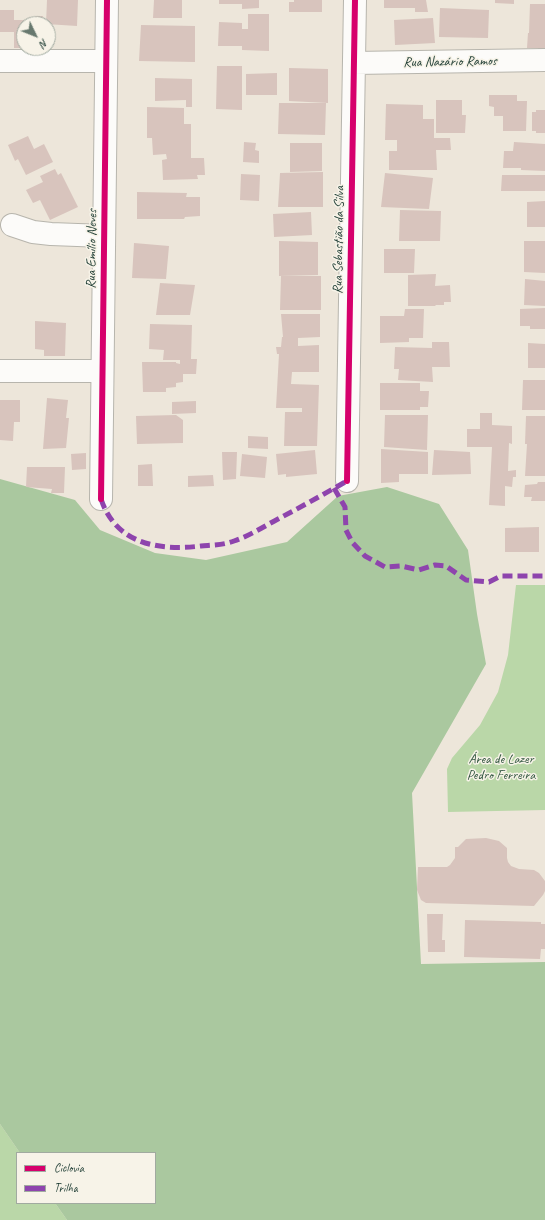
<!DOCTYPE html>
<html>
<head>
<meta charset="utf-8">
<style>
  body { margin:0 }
  #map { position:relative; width:545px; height:1220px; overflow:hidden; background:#ede6da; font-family:Caveat,sans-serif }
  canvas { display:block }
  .legend { position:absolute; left:16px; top:1152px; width:140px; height:52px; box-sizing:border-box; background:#f7f3e8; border:1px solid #a1aaa0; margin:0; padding:5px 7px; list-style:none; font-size:12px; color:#1f3d34 }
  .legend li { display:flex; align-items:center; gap:8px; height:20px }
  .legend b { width:20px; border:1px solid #a1aaa0 }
  .north { position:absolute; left:16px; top:16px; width:40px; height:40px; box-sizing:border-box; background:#f7f3e8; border:1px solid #a1aaa0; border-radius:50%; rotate:133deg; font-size:11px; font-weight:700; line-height:16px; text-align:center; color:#1f3d34 }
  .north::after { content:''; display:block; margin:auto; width:14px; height:18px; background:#67786e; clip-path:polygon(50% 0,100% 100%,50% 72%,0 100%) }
</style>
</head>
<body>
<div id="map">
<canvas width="545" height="1220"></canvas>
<ul class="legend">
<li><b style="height:5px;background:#d6006c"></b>Ciclovia</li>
<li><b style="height:5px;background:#8e44ad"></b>Trilha</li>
</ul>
<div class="north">N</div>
</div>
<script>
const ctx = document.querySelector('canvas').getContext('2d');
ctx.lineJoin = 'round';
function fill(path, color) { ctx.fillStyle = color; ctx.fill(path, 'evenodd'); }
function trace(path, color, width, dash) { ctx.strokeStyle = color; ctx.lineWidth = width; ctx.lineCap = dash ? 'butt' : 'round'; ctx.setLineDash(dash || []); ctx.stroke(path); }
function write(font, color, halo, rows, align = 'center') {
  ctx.font = font + ' Caveat,sans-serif'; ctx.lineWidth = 3; ctx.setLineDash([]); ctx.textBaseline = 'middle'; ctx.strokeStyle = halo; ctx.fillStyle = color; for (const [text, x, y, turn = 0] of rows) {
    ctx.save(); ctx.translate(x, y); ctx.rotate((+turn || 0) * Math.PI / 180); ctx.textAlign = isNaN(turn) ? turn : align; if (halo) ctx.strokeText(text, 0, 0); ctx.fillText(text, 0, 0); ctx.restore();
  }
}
fill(new Path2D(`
  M 516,585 L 545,585 L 545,810 L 448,812 L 447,769 L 452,758 L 480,725 L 498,692 L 508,655 Z
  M 0,1124 L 20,1153 L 17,1153 L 17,1203 L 55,1203 L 67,1220 L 0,1220 Z`), '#bad7a8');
fill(new Path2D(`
  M 0,479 L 75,500 L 100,530 L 155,553 L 206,560 L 287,542 L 338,496 L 387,487 L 439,504 L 468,550 L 477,614 L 486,664 L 412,793 L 421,964 L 545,962 L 545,1220 L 67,1220 L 55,1203 L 155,1203 L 155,1153 L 20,1153 L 0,1124 Z`), '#aac89f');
fill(new Path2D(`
  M 47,0 L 78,0 L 77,26 L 46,24 Z
  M 154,0 L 182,0 L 182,18 L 153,18 Z
  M 219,0 L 259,0 L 259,8 L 242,9 L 242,4 L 219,4 Z
  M 294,0 L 322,0 L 322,12 L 289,12 L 289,2 L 294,2 Z
  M 384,0 L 426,0 L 428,12 L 415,12 L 415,8 L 384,8 Z
  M 495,0 L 514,0 L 514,4 L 495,3 Z
  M 530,4 L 545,4 L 545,51 L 538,51 L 538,48 L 527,48 L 528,33 L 529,33 Z
  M 440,8 L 489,10 L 488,38 L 439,37 Z
  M 0,10 L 14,10 L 14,20 L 35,20 L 35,16 L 43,16 L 43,24 L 24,24 L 24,48 L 14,48 L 14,32 L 0,32 Z
  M 248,14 L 269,14 L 269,51 L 242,50 L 242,46 L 218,46 L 219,22 L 242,23 L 242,29 L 248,29 Z
  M 433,18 L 435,43 L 395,45 L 394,20 Z
  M 141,25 L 195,26 L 195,62 L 139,61 Z
  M 217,66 L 242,66 L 242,110 L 216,109 Z
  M 289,68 L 328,69 L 328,103 L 289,101 Z
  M 277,73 L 277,95 L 246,95 L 246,74 Z
  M 155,78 L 192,79 L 192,107 L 186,107 L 186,100 L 155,101 Z
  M 489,95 L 517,95 L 517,101 L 527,101 L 526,131 L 503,131 L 503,116 L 494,116 L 494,107 L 489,106 Z
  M 436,100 L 462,100 L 462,115 L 466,115 L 465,133 L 436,133 Z
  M 279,103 L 326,103 L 325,135 L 278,134 Z
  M 386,104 L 423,105 L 423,119 L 434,119 L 434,138 L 450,138 L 451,150 L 436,150 L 437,170 L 389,170 L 389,151 L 397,151 L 397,140 L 385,140 Z
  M 147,107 L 184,108 L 184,124 L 191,124 L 191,158 L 204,158 L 205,175 L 197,175 L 198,179 L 163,180 L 162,160 L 167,159 L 166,154 L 153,155 L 152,138 L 147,138 Z
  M 536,110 L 545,110 L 545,133 L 536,133 L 536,131 L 532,131 L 532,112 L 536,112 Z
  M 28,136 L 34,149 L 44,144 L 53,162 L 26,175 L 18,159 L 15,161 L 8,145 Z
  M 244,142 L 256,143 L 255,150 L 259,151 L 259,163 L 243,162 Z
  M 514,142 L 545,144 L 545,171 L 521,170 L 521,168 L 503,168 L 504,151 L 513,151 Z
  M 290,143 L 322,143 L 322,171 L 290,172 Z
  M 55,169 L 58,175 L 61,173 L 78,207 L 50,220 L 40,200 L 33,203 L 26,190 L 43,182 L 40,176 Z
  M 323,172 L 323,207 L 278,207 L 280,173 Z
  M 385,173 L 433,178 L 429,209 L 381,207 Z
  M 241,174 L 260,175 L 259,201 L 240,200 Z
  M 502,175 L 545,175 L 545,191 L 501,191 Z
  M 137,192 L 187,193 L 186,197 L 200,197 L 200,216 L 185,217 L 184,219 L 137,219 Z
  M 545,201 L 545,227 L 527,227 L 527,202 Z
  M 400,210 L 441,211 L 440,241 L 399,241 Z
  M 311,212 L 312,235 L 274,237 L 273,214 Z
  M 279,241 L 318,242 L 318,275 L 279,276 Z
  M 524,241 L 545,241 L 545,273 L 524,272 Z
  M 134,243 L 169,246 L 166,279 L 132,278 Z
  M 384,249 L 415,249 L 414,273 L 384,273 Z
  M 436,274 L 435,286 L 450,285 L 451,302 L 444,302 L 444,305 L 435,305 L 436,306 L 408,306 L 408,275 Z
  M 281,276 L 321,276 L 321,310 L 280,310 Z
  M 525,279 L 545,281 L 545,306 L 524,305 Z
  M 160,283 L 195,285 L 190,315 L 156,315 Z
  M 545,308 L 545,329 L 530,329 L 530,326 L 520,326 L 520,309 Z
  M 405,309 L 424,309 L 423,338 L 409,338 L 409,342 L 380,343 L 380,316 L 404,316 Z
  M 281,314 L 320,314 L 320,337 L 298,338 L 298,346 L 319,345 L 319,372 L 292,372 L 291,384 L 319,385 L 317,446 L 284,446 L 285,412 L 302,412 L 302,408 L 276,408 L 279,354 L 277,354 L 276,347 L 281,347 L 282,337 L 283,337 Z
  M 35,321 L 66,323 L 65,356 L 44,356 L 44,350 L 35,349 Z
  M 150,324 L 192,325 L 191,359 L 197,359 L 196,374 L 183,374 L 183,382 L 176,383 L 176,387 L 166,388 L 166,392 L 143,392 L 142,362 L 176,362 L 176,363 L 180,364 L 180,360 L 163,360 L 164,350 L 149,349 Z
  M 432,342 L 449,342 L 450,367 L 432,367 L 433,382 L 398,380 L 399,369 L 394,369 L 395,347 L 432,348 Z
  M 528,343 L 545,344 L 545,368 L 528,368 Z
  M 523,380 L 545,380 L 545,410 L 522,410 Z
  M 380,383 L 420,383 L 420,391 L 429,391 L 428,407 L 420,407 L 420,410 L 380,410 Z
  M 47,398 L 68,400 L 66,418 L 69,418 L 66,448 L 43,449 Z
  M 0,400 L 20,400 L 20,422 L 14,422 L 13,441 L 0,440 Z
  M 196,401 L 196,413 L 172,414 L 172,402 Z
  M 480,413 L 492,413 L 492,425 L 512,426 L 512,444 L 509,443 L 508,471 L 516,470 L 516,477 L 513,477 L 512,487 L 505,486 L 505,506 L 489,505 L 492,447 L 467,447 L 467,429 L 480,429 Z
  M 176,415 L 183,420 L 183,443 L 137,444 L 136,416 Z
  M 385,415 L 428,415 L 427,450 L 384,447 Z
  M 526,416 L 545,416 L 545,476 L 525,476 L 527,444 L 525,444 Z
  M 248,436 L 268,437 L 268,449 L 248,448 Z
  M 381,449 L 428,452 L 428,474 L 399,474 L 399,482 L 381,483 Z
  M 315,450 L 317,474 L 286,477 L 286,474 L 278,475 L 276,454 Z
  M 434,450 L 470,452 L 471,474 L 432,475 Z
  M 222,452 L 237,452 L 236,479 L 223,480 Z
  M 86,453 L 86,469 L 72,470 L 71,454 Z
  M 242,454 L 267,457 L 265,478 L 240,476 Z
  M 152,464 L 153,486 L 138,486 L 138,465 Z
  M 27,467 L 65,467 L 64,493 L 51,493 L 52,489 L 26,487 Z
  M 213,475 L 214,486 L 188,487 L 188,476 Z
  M 538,482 L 545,482 L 545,501 L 531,501 L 532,497 L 524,497 L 525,485 L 537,484 Z
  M 539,527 L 539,552 L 505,552 L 505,528 Z
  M 486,838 L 499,841 L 507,848 L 507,858 L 508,862 L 511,866 L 519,869 L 534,870 L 539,873 L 545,881 L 545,891 L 543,895 L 534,906 L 426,903 L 421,900 L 417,890 L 418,867 L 447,867 L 450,865 L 455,858 L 455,847 L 458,847 L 466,839 Z
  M 427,914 L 443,914 L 442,940 L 445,940 L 445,952 L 428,952 Z
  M 465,920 L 541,922 L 541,924 L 545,924 L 545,949 L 541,949 L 540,959 L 464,957 Z`), '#d8c4bd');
const street = new Path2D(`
  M 0,61 L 106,61
  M 354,63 L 545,60
  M 12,225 L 33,232 L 51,234 L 104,236
  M 0,371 L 102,371
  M 347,481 L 355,0
  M 101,499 L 107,0`);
trace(street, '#b7b5ad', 24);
trace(street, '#fcfbf9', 22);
trace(new Path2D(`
  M 334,488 L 345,507 L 346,530 L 352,542 L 365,556 L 385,567 L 401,566 L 419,570 L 435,565 L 446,566 L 466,580 L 489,582 L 501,576 L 545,576
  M 101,499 C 116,544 158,551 201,546 C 212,545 224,545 234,541 C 249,536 263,527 278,519 C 301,507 324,494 347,481`), '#8e44ad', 5, [10, 5]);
trace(new Path2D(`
  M 347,481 L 355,0
  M 101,499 L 107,0`), '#d6006c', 6);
write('14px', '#1f3d34', '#f7f3e8', [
  ["Rua Nazário Ramos",450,62,-1],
  ["Rua Sebastião da Silva",339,240,-89],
  ["Rua Emílio Neves",92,249,-89]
]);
write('14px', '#365943', '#f7f3e8', [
  ["Área de Lazer",501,759],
  ["Pedro Ferreira",501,775]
]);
</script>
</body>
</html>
